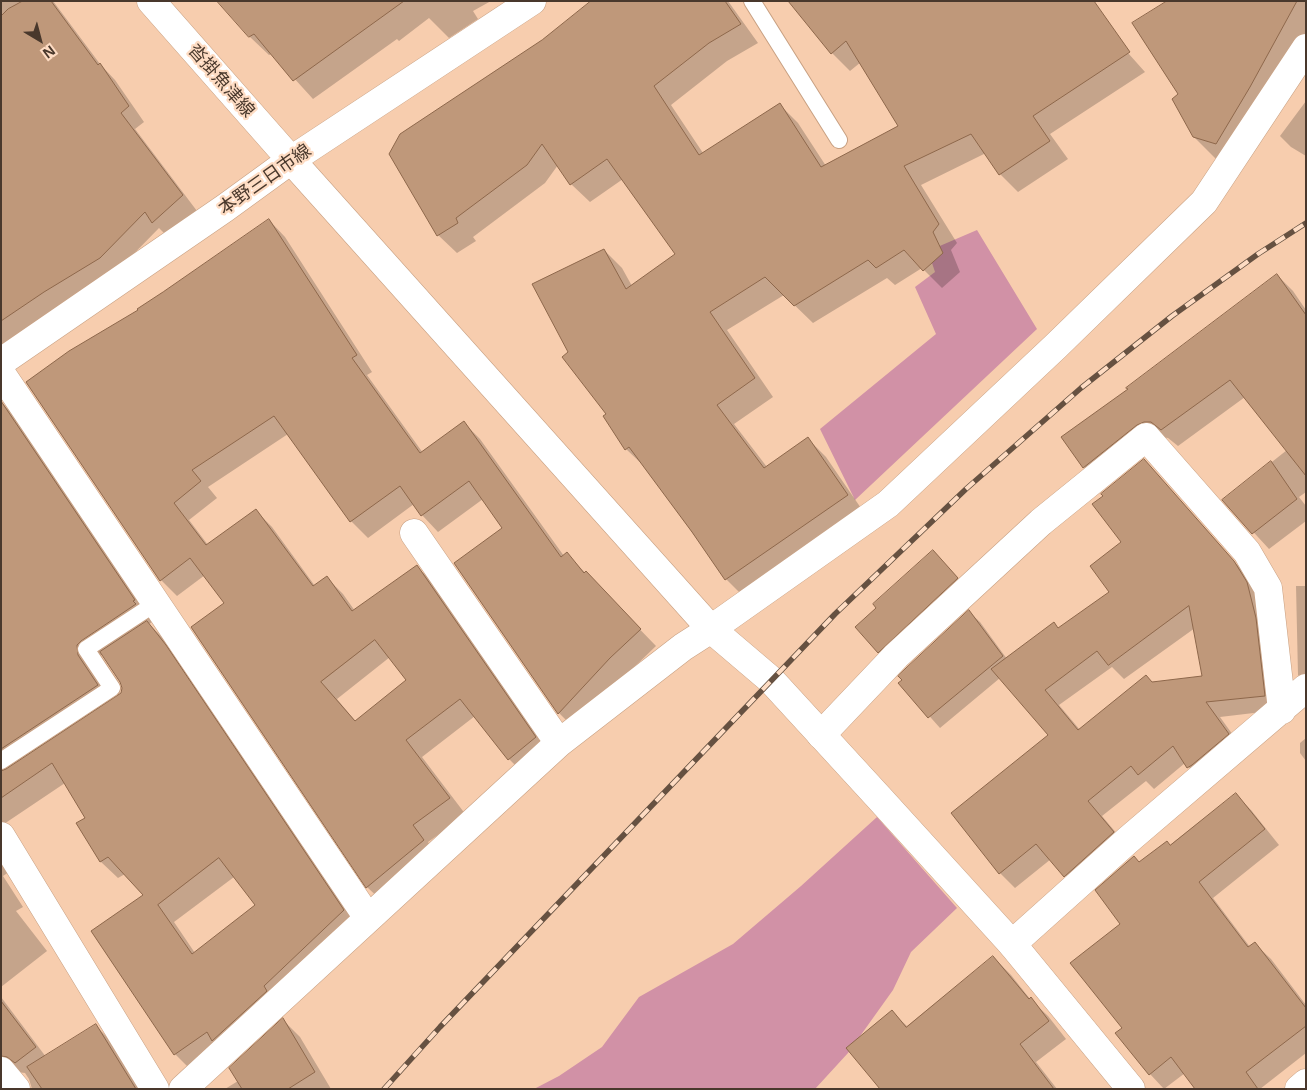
<!DOCTYPE html>
<html>
<head>
<meta charset="utf-8">
<style>
  body { margin:0 }
  #map { position:relative; width:1307px; height:1090px; overflow:hidden; background:#f7cdae; font-family:"Open Sans",sans-serif }
  canvas { display:block }
  .frame { position:absolute; inset:0; border:2px solid #49382c; pointer-events:none }
  .north { position:absolute; left:15px; top:15px; width:50px; height:50px; -webkit-text-stroke:4px #fedcc3; paint-order:stroke; rotate:143deg; font-size:14px; font-weight:700; line-height:20px; text-align:center; color:#49382c }
  .north::after { content:''; display:block; margin:auto; width:18px; height:22px; background:#49382c; clip-path:polygon(50% 0,100% 100%,50% 72%,0 100%) }
</style>
</head>
<body>
<div id="map">
<canvas width="1307" height="1090"></canvas>
<div class="frame"></div>
<div class="north">N</div>
</div>
<script>
const ctx = document.querySelector('canvas').getContext('2d');
ctx.lineJoin = 'round';
function fill(path, color) { ctx.fillStyle = color; ctx.fill(path, 'evenodd'); }
function trace(path, color, width, dash) { ctx.strokeStyle = color; ctx.lineWidth = width; ctx.lineCap = dash ? 'butt' : 'round'; ctx.setLineDash(dash || []); ctx.stroke(path); }
function write(font, color, halo, rows, align = 'center') {
  ctx.font = font + ' "Open Sans","Noto Sans JP",sans-serif'; ctx.lineWidth = 4.5; ctx.setLineDash([]); ctx.textBaseline = 'middle'; ctx.strokeStyle = halo; ctx.fillStyle = color; for (const [text, x, y, turn = 0] of rows) {
    ctx.save(); ctx.translate(x, y); ctx.rotate((+turn || 0) * Math.PI / 180); ctx.textAlign = isNaN(turn) ? turn : align; if (halo) ctx.strokeText(text, 0, 0); ctx.fillText(text, 0, 0); ctx.restore();
  }
}
fill(new Path2D(`
  M 977,230 L 1037,329 L 855,500 L 820,429 L 936,334 L 915,287 L 935,272 L 928,251 Z
  M 877,817 L 957,908 L 911,952 L 893,990 L 848,1053 L 815,1089 L 534,1089 L 559,1076 L 602,1047 L 639,997 L 733,944 L 801,886 Z`), '#d191a6');
fill(new Path2D(`
  M 1,1 L 53,1 L 100,64 L 115,80 L 144,122 L 135,129 L 197,211 L 168,237 L 159,228 L 115,273 L 1,345 Z
  M 219,1 L 491,1 L 473,11 L 478,19 L 449,38 L 429,18 L 399,41 L 397,39 L 313,99 L 272,54 L 269,55 L 250,37 Z
  M 600,1 L 728,1 L 758,43 L 727,61 L 671,105 L 703,153 L 780,105 L 798,123 L 826,166 L 899,126 L 861,62 L 850,71 L 832,53 L 790,1 L 1120,44 L 1145,72 L 1050,134 L 1068,159 L 1018,192 L 1000,174 L 986,153 L 921,185 L 957,243 L 951,250 L 960,272 L 942,288 L 922,268 L 895,285 L 887,278 L 813,323 L 784,295 L 727,330 L 773,397 L 734,424 L 767,467 L 808,439 L 826,457 L 865,514 L 744,597 L 726,579 L 645,467 L 626,449 L 608,414 L 570,352 L 604,250 L 622,268 L 632,286 L 677,255 L 623,179 L 590,202 L 571,184 L 558,165 L 545,183 L 473,237 L 476,241 L 457,253 L 438,235 Z
  M 1169,1 L 1306,1 L 1306,45 L 1238,165 L 1216,159 L 1194,137 Z
  M 1306,101 L 1306,156 L 1291,147 L 1280,136 Z
  M 269,220 L 285,237 L 372,372 L 367,375 L 423,453 L 464,423 L 480,439 L 564,556 L 567,554 L 656,646 L 626,675 L 575,729 L 559,713 L 504,529 L 483,499 L 438,532 L 422,515 L 414,504 L 368,538 L 351,521 L 288,434 L 208,487 L 217,498 L 189,520 L 208,545 L 256,511 L 272,527 L 315,586 L 326,577 L 343,594 L 355,611 L 417,567 L 434,583 L 551,754 L 525,775 L 509,759 L 475,716 L 422,757 L 466,815 L 428,842 L 439,857 L 384,903 L 367,887 L 193,627 L 226,604 L 205,575 L 177,596 L 161,580 L 140,311 ZM 390,657 L 408,681 L 356,722 L 337,699 Z
  M 1277,275 L 1293,291 L 1306,310 L 1306,492 L 1299,497 L 1306,506 L 1306,521 L 1269,549 L 1224,500 L 1287,450 L 1245,397 L 1178,446 L 1168,438 L 1160,437 L 1100,483 L 1084,467 L 1129,390 Z
  M 1,402 L 16,417 L 152,622 L 149,624 L 164,639 L 360,928 L 192,1071 L 175,1054 L 145,895 L 125,874 L 118,878 L 100,861 L 87,818 L 65,783 L 1,826 ZM 103,654 L 122,682 L 123,688 L 119,697 L 113,701 L 94,673 L 98,658 ZM 234,877 L 256,905 L 195,953 L 174,922 Z
  M 1144,460 L 1249,578 L 1261,599 L 1279,710 L 1220,717 L 1243,749 L 1203,782 L 1185,763 L 1154,789 L 1146,781 L 1102,816 L 1128,847 L 1080,891 L 1051,859 L 1015,888 L 1000,873 L 1050,735 L 1000,678 L 940,728 L 900,683 L 969,612 L 980,622 L 1007,659 L 1054,624 L 1059,629 L 1111,592 ZM 1195,628 L 1203,678 L 1153,684 L 1080,730 L 1059,705 L 1112,667 L 1124,679 Z
  M 945,564 L 969,591 L 891,664 L 879,652 Z
  M 1296,586 L 1306,586 L 1306,683 L 1298,675 Z
  M 1306,738 L 1306,761 L 1300,753 L 1300,743 Z
  M 1236,795 L 1251,810 L 1279,845 L 1213,898 L 1250,947 L 1255,944 L 1271,959 L 1306,1005 L 1306,1053 L 1260,1089 L 1197,1089 L 1185,1073 L 1164,1089 L 1150,1074 L 1123,1028 L 1122,924 L 1140,863 L 1171,847 Z
  M 1,860 L 9,872 L 3,876 L 23,907 L 16,911 L 47,951 L 1,987 Z
  M 993,957 L 1011,975 L 1030,999 L 1048,1016 L 1066,1039 L 1036,1062 L 1057,1089 L 881,1089 L 892,1012 L 908,1027 Z
  M 1,997 L 46,1057 L 96,1026 L 113,1043 L 141,1089 L 32,1089 L 29,1079 L 25,1073 L 17,1072 L 1,1089 Z
  M 283,1020 L 300,1037 L 331,1089 L 225,1089 L 238,1081 Z`), '#0003');
const building = new Path2D(`
  M 23,1 L 51,1 L 98,65 L 100,63 L 129,106 L 121,113 L 183,195 L 152,223 L 145,212 L 100,258 L 44,292 L 1,321 L 1,16 L 8,9 Z
  M 217,1 L 404,1 L 293,81 L 254,34 L 249,37 Z
  M 591,1 L 725,1 L 741,24 L 709,43 L 654,86 L 699,155 L 780,103 L 821,167 L 898,126 L 846,41 L 831,54 L 788,1 L 1094,1 L 1130,52 L 1033,116 L 1050,141 L 999,175 L 971,134 L 904,166 L 939,224 L 933,232 L 943,253 L 923,271 L 904,250 L 876,268 L 868,260 L 794,306 L 765,277 L 710,312 L 755,378 L 717,405 L 764,468 L 808,437 L 848,495 L 725,580 L 692,532 L 629,447 L 625,450 L 603,416 L 606,414 L 562,357 L 568,352 L 532,284 L 604,249 L 626,289 L 675,254 L 607,159 L 570,185 L 542,144 L 527,165 L 456,218 L 458,223 L 437,236 L 389,154 L 400,134 L 542,40 Z
  M 1167,1 L 1297,1 L 1250,87 L 1216,144 L 1193,137 L 1172,99 L 1178,94 L 1132,23 Z
  M 269,219 L 357,355 L 352,358 L 420,453 L 464,421 L 561,557 L 567,552 L 584,573 L 586,571 L 641,629 L 610,658 L 558,714 L 454,563 L 502,528 L 469,481 L 421,516 L 400,486 L 350,522 L 274,416 L 192,470 L 201,481 L 174,503 L 206,545 L 256,509 L 313,586 L 327,576 L 352,611 L 417,565 L 536,737 L 508,760 L 460,699 L 406,740 L 450,798 L 413,825 L 424,840 L 366,888 L 191,627 L 224,603 L 190,558 L 160,581 L 26,382 L 69,351 L 138,310 L 137,309 L 163,292 ZM 375,640 L 406,680 L 355,721 L 321,682 Z
  M 1277,274 L 1306,315 L 1306,476 L 1230,380 L 1161,430 L 1151,422 L 1144,422 L 1137,425 L 1083,468 L 1061,437 L 1128,389 L 1126,388 Z
  M 1,401 L 135,600 L 133,601 L 136,604 L 81,641 L 77,645 L 78,655 L 98,685 L 1,749 Z
  M 1144,459 L 1234,561 L 1247,582 L 1256,618 L 1265,696 L 1206,702 L 1229,734 L 1192,765 L 1187,768 L 1173,746 L 1138,775 L 1131,766 L 1088,801 L 1114,832 L 1064,877 L 1036,844 L 999,874 L 951,813 L 1048,735 L 991,669 L 1054,622 L 1058,628 L 1109,592 L 1090,566 L 1121,542 L 1092,504 L 1103,496 L 1101,494 ZM 1189,606 L 1202,676 L 1152,682 L 1146,675 L 1078,730 L 1045,690 L 1097,651 L 1108,665 Z
  M 1271,461 L 1297,499 L 1252,534 L 1222,500 Z
  M 933,550 L 958,578 L 878,653 L 855,627 L 876,608 L 873,604 Z
  M 969,610 L 1003,656 L 928,718 L 898,683 L 902,680 L 898,676 Z
  M 147,621 L 166,645 L 344,910 L 264,986 L 267,991 L 212,1041 L 207,1032 L 174,1055 L 91,931 L 143,895 L 108,857 L 100,862 L 76,823 L 85,818 L 52,763 L 1,798 L 1,771 L 6,769 L 121,693 L 122,688 L 120,682 L 100,652 ZM 219,858 L 255,905 L 192,954 L 158,905 Z
  M 1236,793 L 1265,829 L 1199,882 L 1248,947 L 1255,942 L 1306,1008 L 1306,1026 L 1246,1072 L 1258,1089 L 1195,1089 L 1171,1057 L 1149,1075 L 1115,1033 L 1122,1028 L 1070,963 L 1120,924 L 1095,890 L 1134,856 L 1139,862 L 1167,841 L 1170,845 Z
  M 993,956 L 1029,999 L 1031,997 L 1049,1021 L 1020,1044 L 1054,1089 L 880,1089 L 846,1048 L 892,1010 L 906,1027 Z
  M 1,1001 L 36,1047 L 15,1063 L 7,1057 L 1,1056 Z
  M 283,1018 L 315,1072 L 288,1089 L 242,1089 L 229,1068 Z
  M 96,1024 L 136,1089 L 42,1089 L 27,1067 Z`);
fill(building, '#bf987a');
trace(building, '#8d674b', 1);
const service = new Path2D(`
  M 752,1 L 839,140
  M 1,761 L 112,688 L 86,649 L 156,603`);
const minor = new Path2D(`
  M 1,373 L 368,918
  M 414,533 L 559,743
  M 821,735 L 896,656 L 1041,522 L 1146,437 L 1247,552 L 1268,588 L 1282,710
  M 1,836 L 155,1089
  M 1012,944 L 1128,840 L 1306,688
  M 1,1071 L 16,1089
  M 183,1089 L 559,743 L 683,647 L 711,629 L 888,504 L 1056,346 L 1204,202 L 1306,48
  M 1299,1089 L 1306,1083`);
const tertiary = new Path2D(`
  M 291,160 L 711,629 L 771,680 L 882,801 L 1012,944 L 1131,1089`);
const secondary = new Path2D(`
  M 151,1 L 291,160
  M 1,362 L 225,208 L 291,160 L 532,1`);
trace(service, '#c8a082', 18);
trace(minor, '#c8a082', 29);
trace(tertiary, '#c8a082', 29);
trace(secondary, '#c8a082', 29);
trace(service, '#fff', 16);
trace(minor, '#fff', 28);
trace(tertiary, '#fff', 28);
trace(secondary, '#fff', 28);
const rail = new Path2D(`
  M 384,1089 L 440,1027 L 835,614 L 966,489 L 1081,388 L 1172,316 L 1258,254 L 1306,223`);
trace(rail, '#665141', 5.5);
trace(rail, '#fedcc3', 4, [11]);
write('18px', '#49382c', '#fedcc3', [
  ["沓掛魚津線",221,81,49],
  ["本野三日市線",265,180,-35]
]);
</script>
</body>
</html>
